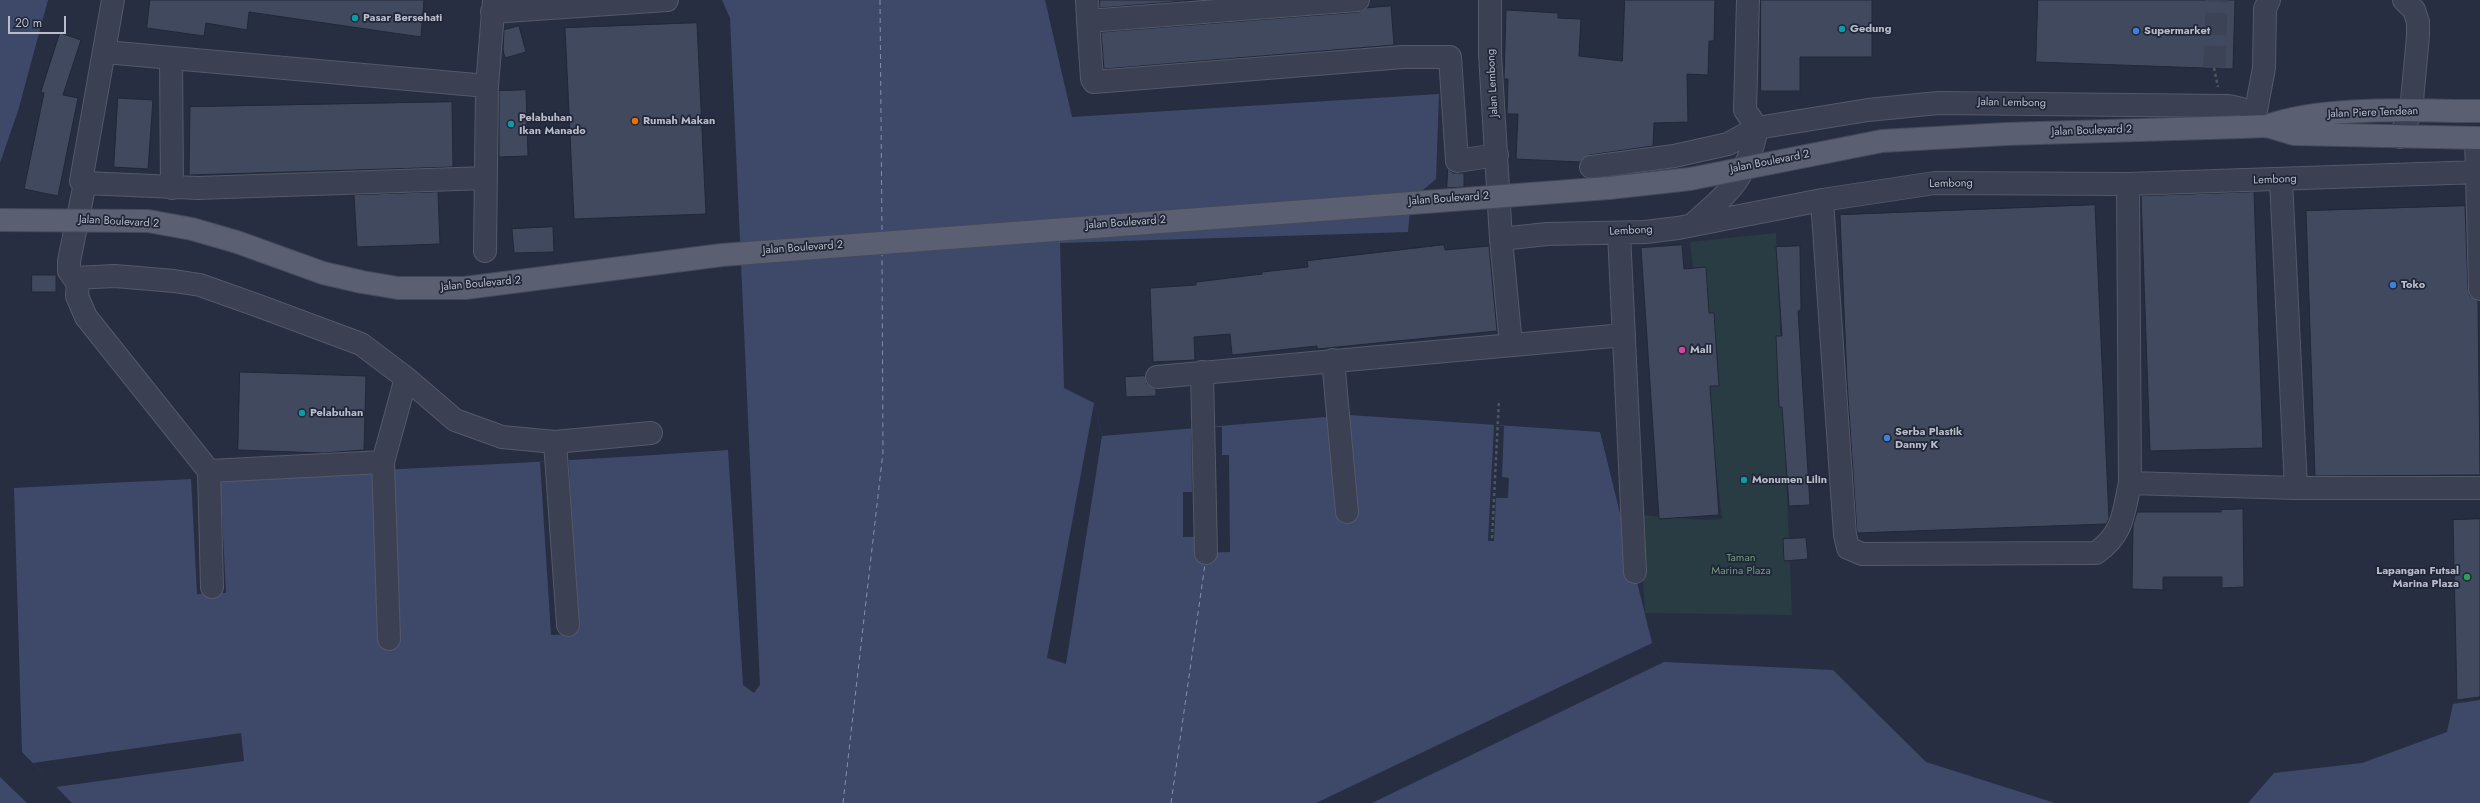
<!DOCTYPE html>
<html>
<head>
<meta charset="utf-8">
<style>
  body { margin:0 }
  #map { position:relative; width:2480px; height:803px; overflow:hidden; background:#272e42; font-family:Jost,sans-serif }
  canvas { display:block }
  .scale { position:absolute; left:8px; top:16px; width:58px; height:18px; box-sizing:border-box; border:2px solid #b9bdcb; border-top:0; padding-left:5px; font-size:12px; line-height:14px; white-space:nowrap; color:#b9bdcb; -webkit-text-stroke:3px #202637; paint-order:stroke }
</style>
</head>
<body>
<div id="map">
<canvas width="2480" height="803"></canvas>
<div class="scale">20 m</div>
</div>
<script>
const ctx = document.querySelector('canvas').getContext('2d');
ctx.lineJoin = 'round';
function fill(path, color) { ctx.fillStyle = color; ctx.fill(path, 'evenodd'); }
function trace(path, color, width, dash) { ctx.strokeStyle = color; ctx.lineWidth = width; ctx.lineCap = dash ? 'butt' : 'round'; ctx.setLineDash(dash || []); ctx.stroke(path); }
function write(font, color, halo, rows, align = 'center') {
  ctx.font = font + ' Jost,sans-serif'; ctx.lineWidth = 3.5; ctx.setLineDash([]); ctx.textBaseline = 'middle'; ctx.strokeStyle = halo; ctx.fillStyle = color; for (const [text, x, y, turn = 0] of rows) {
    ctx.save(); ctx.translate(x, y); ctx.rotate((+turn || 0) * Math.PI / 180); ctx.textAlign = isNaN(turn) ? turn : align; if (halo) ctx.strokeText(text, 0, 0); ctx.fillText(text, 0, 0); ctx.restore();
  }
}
fill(new Path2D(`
  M 1776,233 L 1792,615 L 1645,613 L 1639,515 L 1705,520 L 1722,519 L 1690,242 Z`), '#293c43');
fill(new Path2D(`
  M 0,0 L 48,0 L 18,111 L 0,163 Z
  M 722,0 L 1045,0 L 1072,117 L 1439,94 L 1436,179 L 1411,200 L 1408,232 L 1060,243 L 1064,388 L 1094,403 L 1102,436 L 1349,415 L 1600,432 L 1652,643 L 1664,662 L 1833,670 L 1926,762 L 2055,803 L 72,803 L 22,752 L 14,488 C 252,475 490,467 728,450 L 743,685 L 754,693 L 760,685 L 730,18 Z
  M 2480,700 L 2480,803 L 2248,803 L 2274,773 L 2362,763 L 2447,732 L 2453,704 Z
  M 0,777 L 27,803 L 0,803 Z`), '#3e496a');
fill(new Path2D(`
  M 1094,403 L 1102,436 L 1066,664 L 1047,658 Z
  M 1494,425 L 1504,426 L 1502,477 L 1509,478 L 1508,498 L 1496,498 L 1494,541 L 1488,541 Z
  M 1191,427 L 1222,427 L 1222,455 L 1229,455 L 1230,552 L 1197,553 L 1197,537 L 1183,537 L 1183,492 L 1192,492 Z
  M 569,461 L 576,634 L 551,635 L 540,462 Z
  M 220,476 L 226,593 L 197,594 L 191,478 Z
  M 1652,643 L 1664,662 L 1372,803 L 1316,803 Z
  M 241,733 L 244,761 L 56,787 L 33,763 Z`), '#272e42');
trace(new Path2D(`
  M 880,0 L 882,233
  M 843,803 L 883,452 L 882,254
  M 1171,803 L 1205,564`), '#818eb2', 1, [5, 4]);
const building = new Path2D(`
  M 150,0 L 424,0 L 421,37 L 249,12 L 247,30 L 206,23 L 204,36 L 147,28 Z
  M 1100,0 L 1197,0 L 1100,8 Z
  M 1625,0 L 1715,0 L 1714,41 L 1709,41 L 1708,75 L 1687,74 L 1688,122 L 1654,123 L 1653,146 L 1589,155 L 1580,162 L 1516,159 L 1518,114 L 1507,114 L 1508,79 L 1504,79 L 1506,10 L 1558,13 L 1558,18 L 1581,19 L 1579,56 L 1622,61 Z
  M 1761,0 L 1872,0 L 1872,57 L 1800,57 L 1800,91 L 1761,91 Z
  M 2038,0 L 2235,0 L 2233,69 L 2036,62 Z
  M 1391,6 L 1394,45 L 1104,69 L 1101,32 L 1359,12 L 1367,8 Z
  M 697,23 L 706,214 L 574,219 L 565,28 Z
  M 519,26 L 526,52 L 505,58 L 503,50 L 504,30 Z
  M 60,33 L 81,40 L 63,95 L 78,98 L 58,196 L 24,189 L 44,93 L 41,92 Z
  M 526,90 L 528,156 L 499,157 L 499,91 Z
  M 118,98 L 153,100 L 148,169 L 114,167 Z
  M 452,102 L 453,167 L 189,175 L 190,107 Z
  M 1448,169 L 1453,173 L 1464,173 L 1464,187 L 1447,188 Z
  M 438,192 L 440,244 L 357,247 L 354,195 Z
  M 2254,192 L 2263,448 L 2150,451 L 2141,196 Z
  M 2095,205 L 2109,519 L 2106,524 L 1857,533 L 1847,381 L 1840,215 Z
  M 2465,206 L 2468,289 L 2470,296 L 2478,301 L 2480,475 L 2315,476 L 2306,211 Z
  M 553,227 L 554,252 L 514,253 L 512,229 Z
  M 1444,245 L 1445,250 L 1489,246 L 1497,331 L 1317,349 L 1317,346 L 1232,355 L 1230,334 L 1194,337 L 1195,360 L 1153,362 L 1150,288 L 1196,285 L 1196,282 L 1262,274 L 1262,272 L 1308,267 L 1307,261 Z
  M 1682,245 L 1684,269 L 1706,267 L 1709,313 L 1714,313 L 1719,386 L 1710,386 L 1719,515 L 1659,519 L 1641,248 Z
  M 1800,246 L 1801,310 L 1798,311 L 1810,505 L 1789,506 L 1782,407 L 1779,407 L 1778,384 L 1776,336 L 1782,336 L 1776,247 Z
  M 32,275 L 56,275 L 56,292 L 32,292 Z
  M 240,372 L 366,376 L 364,450 L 323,453 L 238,450 Z
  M 1145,376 L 1147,384 L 1156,389 L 1156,396 L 1126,397 L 1125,377 Z
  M 2243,509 L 2244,587 L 2222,588 L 2222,577 L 2163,577 L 2163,590 L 2132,589 L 2133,525 L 2137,512 L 2221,512 L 2221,510 Z
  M 2480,519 L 2480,697 L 2457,700 L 2453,520 Z
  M 1806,538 L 1808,559 L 1784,561 L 1783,539 Z`);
fill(building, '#41495f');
trace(building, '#222839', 1);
trace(new Path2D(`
  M 2214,68 L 2217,0`), '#3d4357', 22, [22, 11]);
const minor = new Path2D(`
  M 113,0 L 81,181 L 85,183 L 198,188 L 486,178
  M 1087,0 L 1088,21 L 1358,0
  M 1490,0 L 1490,54 L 1501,239 L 1547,234 L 1645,232 L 1678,228 L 1822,200 L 1935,183 L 2128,184 L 2480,172
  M 1748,0 L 1745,110 L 1757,128
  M 492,12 L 667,0
  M 1088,21 L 1092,79 L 1094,82 L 1403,57 L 1450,57 L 1457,161 L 1497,155
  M 105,52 L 487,86
  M 171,58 L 172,188
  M 2255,116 L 2264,68 L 2265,9 L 2269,0
  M 2400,137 L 2411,111 L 2418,36 L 2418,22 L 2414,10 L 2404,0
  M 2476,138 L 2480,289
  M 1591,167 L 1674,156 L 1728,144 L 1757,128 L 1868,110 L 1938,103 L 2228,106 C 2243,109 2254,110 2259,126
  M 2281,180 L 2296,488 L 2480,488
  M 85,183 L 69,261 L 69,271 L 74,278 L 115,276 L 174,281 L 200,285 L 259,306 L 361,344 L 406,378 L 455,420 L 502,437 L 555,442 L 651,433
  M 1822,200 L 1845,535 L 1848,548 L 1862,554 L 2096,553 C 2124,533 2123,514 2130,483 L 2128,184
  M 1692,225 C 1728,193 1747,179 1757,128
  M 1619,233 L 1635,572
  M 1501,239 L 1511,345
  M 485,251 L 487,86 L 494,0
  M 78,278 L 77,296 L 86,317 L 209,471 L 383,462 L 406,378
  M 1333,360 L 1347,512
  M 1202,372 L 1206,553
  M 1157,377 L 1624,335
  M 555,442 L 568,625
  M 383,462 L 389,639
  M 209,471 L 212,587
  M 2130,483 L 2296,488`);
const major = new Path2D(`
  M 2267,126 C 2327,105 2416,111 2480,111
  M 2241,127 L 2267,126 L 2294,134 L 2480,138
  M 323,273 L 362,282 L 398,288 L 465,288 L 722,255 L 1386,205`);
trace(minor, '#545969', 24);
trace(major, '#454a5b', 24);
trace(new Path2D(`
  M 2214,68 L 2218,87
  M 1492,538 L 1499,400`), '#48595f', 2.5, [3, 3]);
trace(minor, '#3b4152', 22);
trace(major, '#5a6071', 22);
const majorBridge = new Path2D(`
  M 1386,205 L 1609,188 L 1690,179 L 1882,141 L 2006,134 L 2241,127
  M 0,220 L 148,221 L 192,229 L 237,242 L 323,273`);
trace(majorBridge, '#454a5b', 24, []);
trace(majorBridge, '#5a6071', 22);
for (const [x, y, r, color] of [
  [355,18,4,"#0f9aa8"],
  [1842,29,4,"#0f9aa8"],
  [2136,31,4,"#3f7fe0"],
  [635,121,4,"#e8710a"],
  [511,124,4,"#0f9aa8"],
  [2393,285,4,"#3f7fe0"],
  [1682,350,4,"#d1479c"],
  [302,413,4,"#0f9aa8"],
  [1887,438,4,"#3f7fe0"],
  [1744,480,4,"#0f9aa8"],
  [2467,577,4,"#2e9e5b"]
]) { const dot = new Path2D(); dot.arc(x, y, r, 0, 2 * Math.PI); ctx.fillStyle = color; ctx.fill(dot); trace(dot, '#202637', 1.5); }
write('bold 11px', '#b9bdcb', '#202637', [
  ["Pasar Bersehati",363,18],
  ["Gedung",1850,29],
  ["Supermarket",2144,31],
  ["Pelabuhan",519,118],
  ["Ikan Manado",519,131],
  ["Rumah Makan",643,121],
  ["Toko",2401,285],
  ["Mall",1690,350],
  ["Pelabuhan",310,413],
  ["Serba Plastik",1895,432],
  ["Danny K",1895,445],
  ["Monumen Lilin",1752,480],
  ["Lapangan Futsal",2459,571,"right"],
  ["Marina Plaza",2459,584,"right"]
], 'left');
write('11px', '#b9bdcb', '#202637', [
  ["Jalan Lembong",1493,83,-93],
  ["Jalan Lembong",2012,103,1],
  ["Jalan Piere Tendean",2373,113,-2],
  ["Jalan Boulevard 2",2092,131,-2],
  ["Jalan Boulevard 2",1770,162,-11],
  ["Lembong",2275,180,-2],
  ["Lembong",1951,184,-1],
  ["Jalan Boulevard 2",1449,199,-4],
  ["Jalan Boulevard 2",119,222,3],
  ["Jalan Boulevard 2",1126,223,-4],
  ["Lembong",1631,231,-3],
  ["Jalan Boulevard 2",803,248,-4],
  ["Jalan Boulevard 2",481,284,-5]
]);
write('11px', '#709c81', '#202637', [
  ["Taman",1741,558],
  ["Marina Plaza",1741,571]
]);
</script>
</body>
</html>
